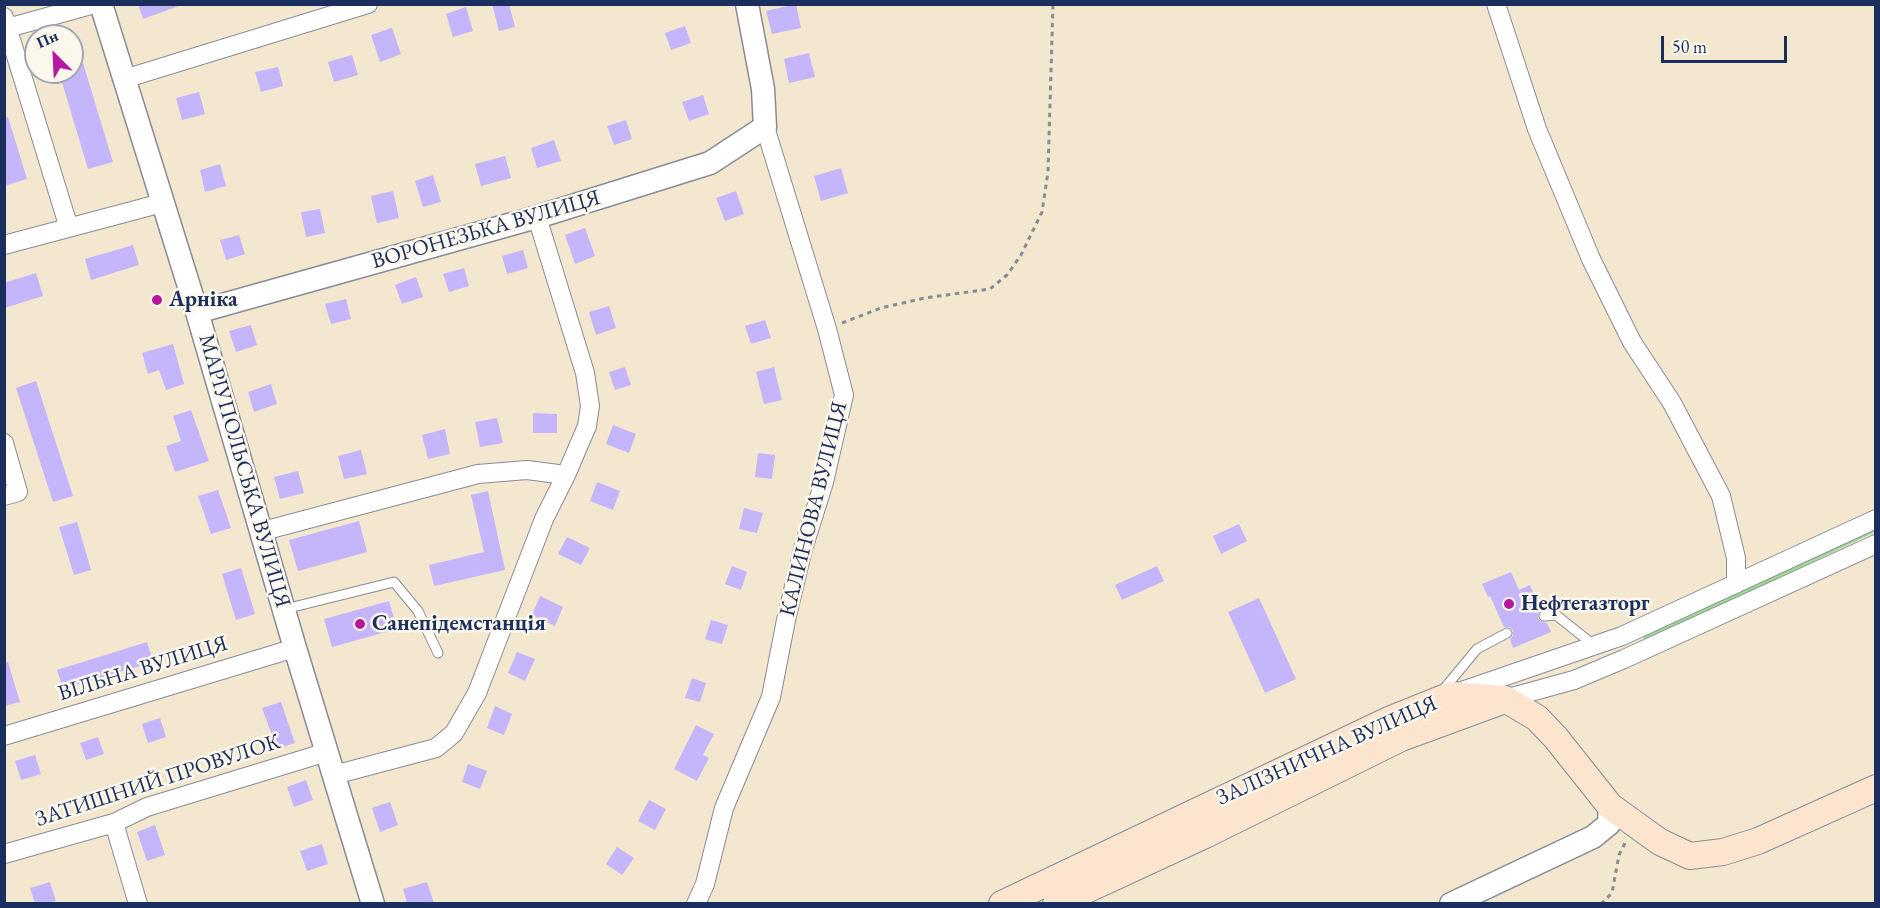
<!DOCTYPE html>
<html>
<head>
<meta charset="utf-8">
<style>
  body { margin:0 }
  #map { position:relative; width:1880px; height:908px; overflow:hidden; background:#f3e8cf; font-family:"EB Garamond",serif }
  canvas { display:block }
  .frame { position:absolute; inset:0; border:6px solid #1b2f5e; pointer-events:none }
  .north { position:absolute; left:24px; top:24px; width:60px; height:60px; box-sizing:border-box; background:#fbf7ec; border:2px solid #a1a7b3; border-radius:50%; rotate:336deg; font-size:16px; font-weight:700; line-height:24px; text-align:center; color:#1b2f5e }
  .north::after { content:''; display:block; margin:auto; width:21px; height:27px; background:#b5179e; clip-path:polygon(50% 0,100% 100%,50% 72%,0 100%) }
  .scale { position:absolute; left:1661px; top:36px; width:126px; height:27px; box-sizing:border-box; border:3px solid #1b2f5e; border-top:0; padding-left:8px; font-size:18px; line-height:21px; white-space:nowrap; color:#1b2f5e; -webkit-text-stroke:4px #fbf7ec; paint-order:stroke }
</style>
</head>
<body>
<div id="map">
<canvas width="1880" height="908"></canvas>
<div class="frame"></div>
<div class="north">Пн</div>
<div class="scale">50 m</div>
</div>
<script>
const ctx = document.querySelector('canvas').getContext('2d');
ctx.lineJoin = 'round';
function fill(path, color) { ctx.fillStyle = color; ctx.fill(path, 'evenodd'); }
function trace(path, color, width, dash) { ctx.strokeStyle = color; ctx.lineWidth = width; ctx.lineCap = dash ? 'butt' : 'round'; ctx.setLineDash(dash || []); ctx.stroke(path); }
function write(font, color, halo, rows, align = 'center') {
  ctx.font = font + ' "EB Garamond",serif'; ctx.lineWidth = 5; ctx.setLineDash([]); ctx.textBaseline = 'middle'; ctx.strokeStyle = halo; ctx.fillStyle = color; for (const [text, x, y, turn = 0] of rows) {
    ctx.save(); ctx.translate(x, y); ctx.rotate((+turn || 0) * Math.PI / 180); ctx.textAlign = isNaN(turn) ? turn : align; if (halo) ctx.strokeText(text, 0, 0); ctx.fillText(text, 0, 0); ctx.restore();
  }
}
fill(new Path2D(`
  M 1875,526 L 1875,532 L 1645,642 L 1643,636 Z`), '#9cda8f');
fill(new Path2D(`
  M 138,4 L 179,4 L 179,6 L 143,19 Z
  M 492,4 L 509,4 L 515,27 L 499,31 Z
  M 796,4 L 801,28 L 772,34 L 766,11 Z
  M 466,7 L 473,31 L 453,37 L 446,14 Z
  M 685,26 L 691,43 L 671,50 L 665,33 Z
  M 392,28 L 401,54 L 380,62 L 371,35 Z
  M 809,53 L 815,77 L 789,83 L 784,59 Z
  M 352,55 L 358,75 L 334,82 L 328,62 Z
  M 83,63 L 113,162 L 88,169 L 59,72 L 72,72 L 72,66 Z
  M 278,67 L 283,86 L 261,92 L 255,72 Z
  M 199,92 L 205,114 L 182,120 L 176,98 Z
  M 703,95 L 709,114 L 689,121 L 682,102 Z
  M 8,117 L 27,179 L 4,186 L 4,118 Z
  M 626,120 L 632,139 L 614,145 L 607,126 Z
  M 554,140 L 561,161 L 537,168 L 531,148 Z
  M 505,156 L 511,178 L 481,186 L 475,164 Z
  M 220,164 L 226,186 L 205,192 L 200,170 Z
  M 841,168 L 848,193 L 821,201 L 814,176 Z
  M 433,175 L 441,202 L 423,207 L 415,181 Z
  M 393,191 L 399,218 L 377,223 L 371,196 Z
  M 736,191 L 744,214 L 725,221 L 716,198 Z
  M 320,209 L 325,233 L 306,237 L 301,212 Z
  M 585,228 L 595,256 L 575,264 L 565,235 Z
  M 239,235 L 245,254 L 226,260 L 220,240 Z
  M 133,245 L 139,265 L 91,280 L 85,259 Z
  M 523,250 L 528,268 L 507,274 L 502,256 Z
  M 464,268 L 469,286 L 449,292 L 443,274 Z
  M 36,273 L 43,296 L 4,308 L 4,283 Z
  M 416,277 L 423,297 L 402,304 L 395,285 Z
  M 346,299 L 351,319 L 331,324 L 325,304 Z
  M 609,306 L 616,328 L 596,335 L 589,312 Z
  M 765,320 L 771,338 L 751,344 L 745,326 Z
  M 251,325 L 257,345 L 236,352 L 229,331 Z
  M 173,344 L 184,384 L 166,390 L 159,370 L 148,374 L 142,353 Z
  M 625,367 L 631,385 L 615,390 L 609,372 Z
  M 774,367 L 782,400 L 764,404 L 756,372 Z
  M 36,381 L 73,496 L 53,502 L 16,388 Z
  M 271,384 L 277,404 L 254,412 L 248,392 Z
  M 191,410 L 209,461 L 175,472 L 166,446 L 181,441 L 173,416 Z
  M 533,413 L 557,414 L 557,433 L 533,433 Z
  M 497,418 L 503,443 L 480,447 L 475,422 Z
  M 613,425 L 636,434 L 629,453 L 606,444 Z
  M 445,429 L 450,454 L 428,459 L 422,435 Z
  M 361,450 L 367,474 L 344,479 L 338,456 Z
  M 758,453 L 775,455 L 772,479 L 755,477 Z
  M 298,471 L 304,493 L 280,499 L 274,477 Z
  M 597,482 L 620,491 L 613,510 L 590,501 Z
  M 218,490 L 231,528 L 211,534 L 198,496 Z
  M 488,491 L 505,570 L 434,586 L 429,565 L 484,552 L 471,495 Z
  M 744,508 L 763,513 L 757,533 L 739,529 Z
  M 359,521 L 367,552 L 298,571 L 289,540 Z
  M 77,522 L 91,570 L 74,575 L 59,527 Z
  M 1239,524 L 1247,541 L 1221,554 L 1213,536 Z
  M 567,537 L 590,548 L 581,565 L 558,554 Z
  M 732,566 L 747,572 L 741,590 L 725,584 Z
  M 1157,566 L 1164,581 L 1122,600 L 1115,585 Z
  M 241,568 L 255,614 L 236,620 L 222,574 Z
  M 1511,572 L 1519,590 L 1530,585 L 1541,610 L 1538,614 L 1538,619 L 1542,622 L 1547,623 L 1551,632 L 1513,648 L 1510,639 L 1513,636 L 1513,630 L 1510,627 L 1504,627 L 1490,596 L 1488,597 L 1482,584 Z
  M 540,596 L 563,607 L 555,626 L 532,615 Z
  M 1259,598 L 1296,679 L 1265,693 L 1228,612 Z
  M 389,601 L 397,629 L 332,647 L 324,619 Z
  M 711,620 L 728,625 L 722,644 L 705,639 Z
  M 147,642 L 153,662 L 63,689 L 57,670 Z
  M 517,652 L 535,659 L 525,681 L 508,673 Z
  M 8,662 L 20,702 L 4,706 L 4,663 Z
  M 692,678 L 706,683 L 700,702 L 685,698 Z
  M 281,702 L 295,743 L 277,749 L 262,708 Z
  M 495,706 L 512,714 L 504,735 L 487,728 Z
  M 160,718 L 166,737 L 148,743 L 142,724 Z
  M 696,725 L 714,734 L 703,755 L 709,758 L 697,781 L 674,769 Z
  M 98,737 L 104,754 L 86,760 L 80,743 Z
  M 35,755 L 41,774 L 21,780 L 15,761 Z
  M 468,764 L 487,771 L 480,789 L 462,782 Z
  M 306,780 L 313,800 L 294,807 L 287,787 Z
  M 649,800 L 666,809 L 655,830 L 638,821 Z
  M 390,802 L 398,825 L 380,832 L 372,808 Z
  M 155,825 L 165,855 L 147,861 L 137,832 Z
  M 322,844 L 328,864 L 307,871 L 300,851 Z
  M 617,847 L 634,858 L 622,875 L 606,864 Z
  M 50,882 L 56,901 L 46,903 L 35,903 L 30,888 Z
  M 427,882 L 434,903 L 407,903 L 403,889 Z`), '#c5b5fb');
const service = new Path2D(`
  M 285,609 L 394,582 L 418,611 L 438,653
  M 1544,616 L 1556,615 L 1595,646
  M 1443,690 L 1477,649 L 1507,633`);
const minor = new Path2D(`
  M 1496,4 L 1537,129 L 1591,259 L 1632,342 L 1672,403 L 1721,496 L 1736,558 L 1736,584
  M 4,17 L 69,228
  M 4,29 L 94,4
  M 124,79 L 368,4
  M 4,245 L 162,203
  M 4,443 L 18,492 L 4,496
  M 263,531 L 478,474 L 527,470 L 566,475
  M 1459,692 L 1622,636 L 1876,519
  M 1505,699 L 1574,680 L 1624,659 L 1876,544
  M 4,736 L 295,648
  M 334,775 L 436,748 L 454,733 L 477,693 L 544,519 L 566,475 L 587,426 L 590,406 L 585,373 L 537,217
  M 114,823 L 138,904
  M 4,854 L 114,823 L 147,807 L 327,752
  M 696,904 L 705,884 L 724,808 L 771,697 L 786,620 L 803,549 L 824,482 L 844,395 L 827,329 L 765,127`);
const tertiary = new Path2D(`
  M 101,4 L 197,312 L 295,648 L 373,904
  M 197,312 L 537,217 L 710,163 L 765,127 L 763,89 L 747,4
  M 1451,904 L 1593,837 L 1609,824 L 1610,806`);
const secondary = new Path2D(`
  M 1002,904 L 1391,719 L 1451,695 L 1505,699 L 1537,718 L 1556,738 L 1610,806 L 1660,842 L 1690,856 L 1723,852 L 1758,841 L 1876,788
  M 1056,904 L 1205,835 L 1401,738 L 1499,702`);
trace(service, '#878c96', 11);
trace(minor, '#878c96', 20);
trace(tertiary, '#878c96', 25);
trace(secondary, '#878c96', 28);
trace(new Path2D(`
  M 842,323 L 881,308 L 925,298 L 990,289 L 1007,275 L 1021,255 L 1042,212 L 1048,172 L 1053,4
  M 1601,904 L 1612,893 L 1619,855 L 1625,843`), '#878c96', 3, [4.5, 4.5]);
trace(service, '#fff', 9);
trace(minor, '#fff', 18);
trace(tertiary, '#fff', 22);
trace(secondary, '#fbe5cf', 26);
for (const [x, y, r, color] of [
  [157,300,6,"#b5179e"],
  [1509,604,6,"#b5179e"],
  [360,624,6,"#b5179e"]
]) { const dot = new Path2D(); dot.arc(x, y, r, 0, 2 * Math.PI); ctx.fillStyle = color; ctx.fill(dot); trace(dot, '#fbf7ec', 2); }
write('22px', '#1b2f5e', '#fbf7ec', [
  ["ВОРОНЕЗЬКА ВУЛИЦЯ",486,230,-16],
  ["МАРІУПОЛЬСЬКА ВУЛИЦЯ",244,471,74],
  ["КАЛИНОВА ВУЛИЦЯ",814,509,-76],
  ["ВІЛЬНА ВУЛИЦЯ",143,669,-17],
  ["ЗАЛІЗНИЧНА ВУЛИЦЯ",1327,751,-24],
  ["ЗАТИШНИЙ ПРОВУЛОК",158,781,-18]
]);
write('bold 22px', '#1b2f5e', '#fbf7ec', [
  ["Арніка",169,300],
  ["Нефтегазторг",1521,604],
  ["Санепідемстанція",372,624]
], 'left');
</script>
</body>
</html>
